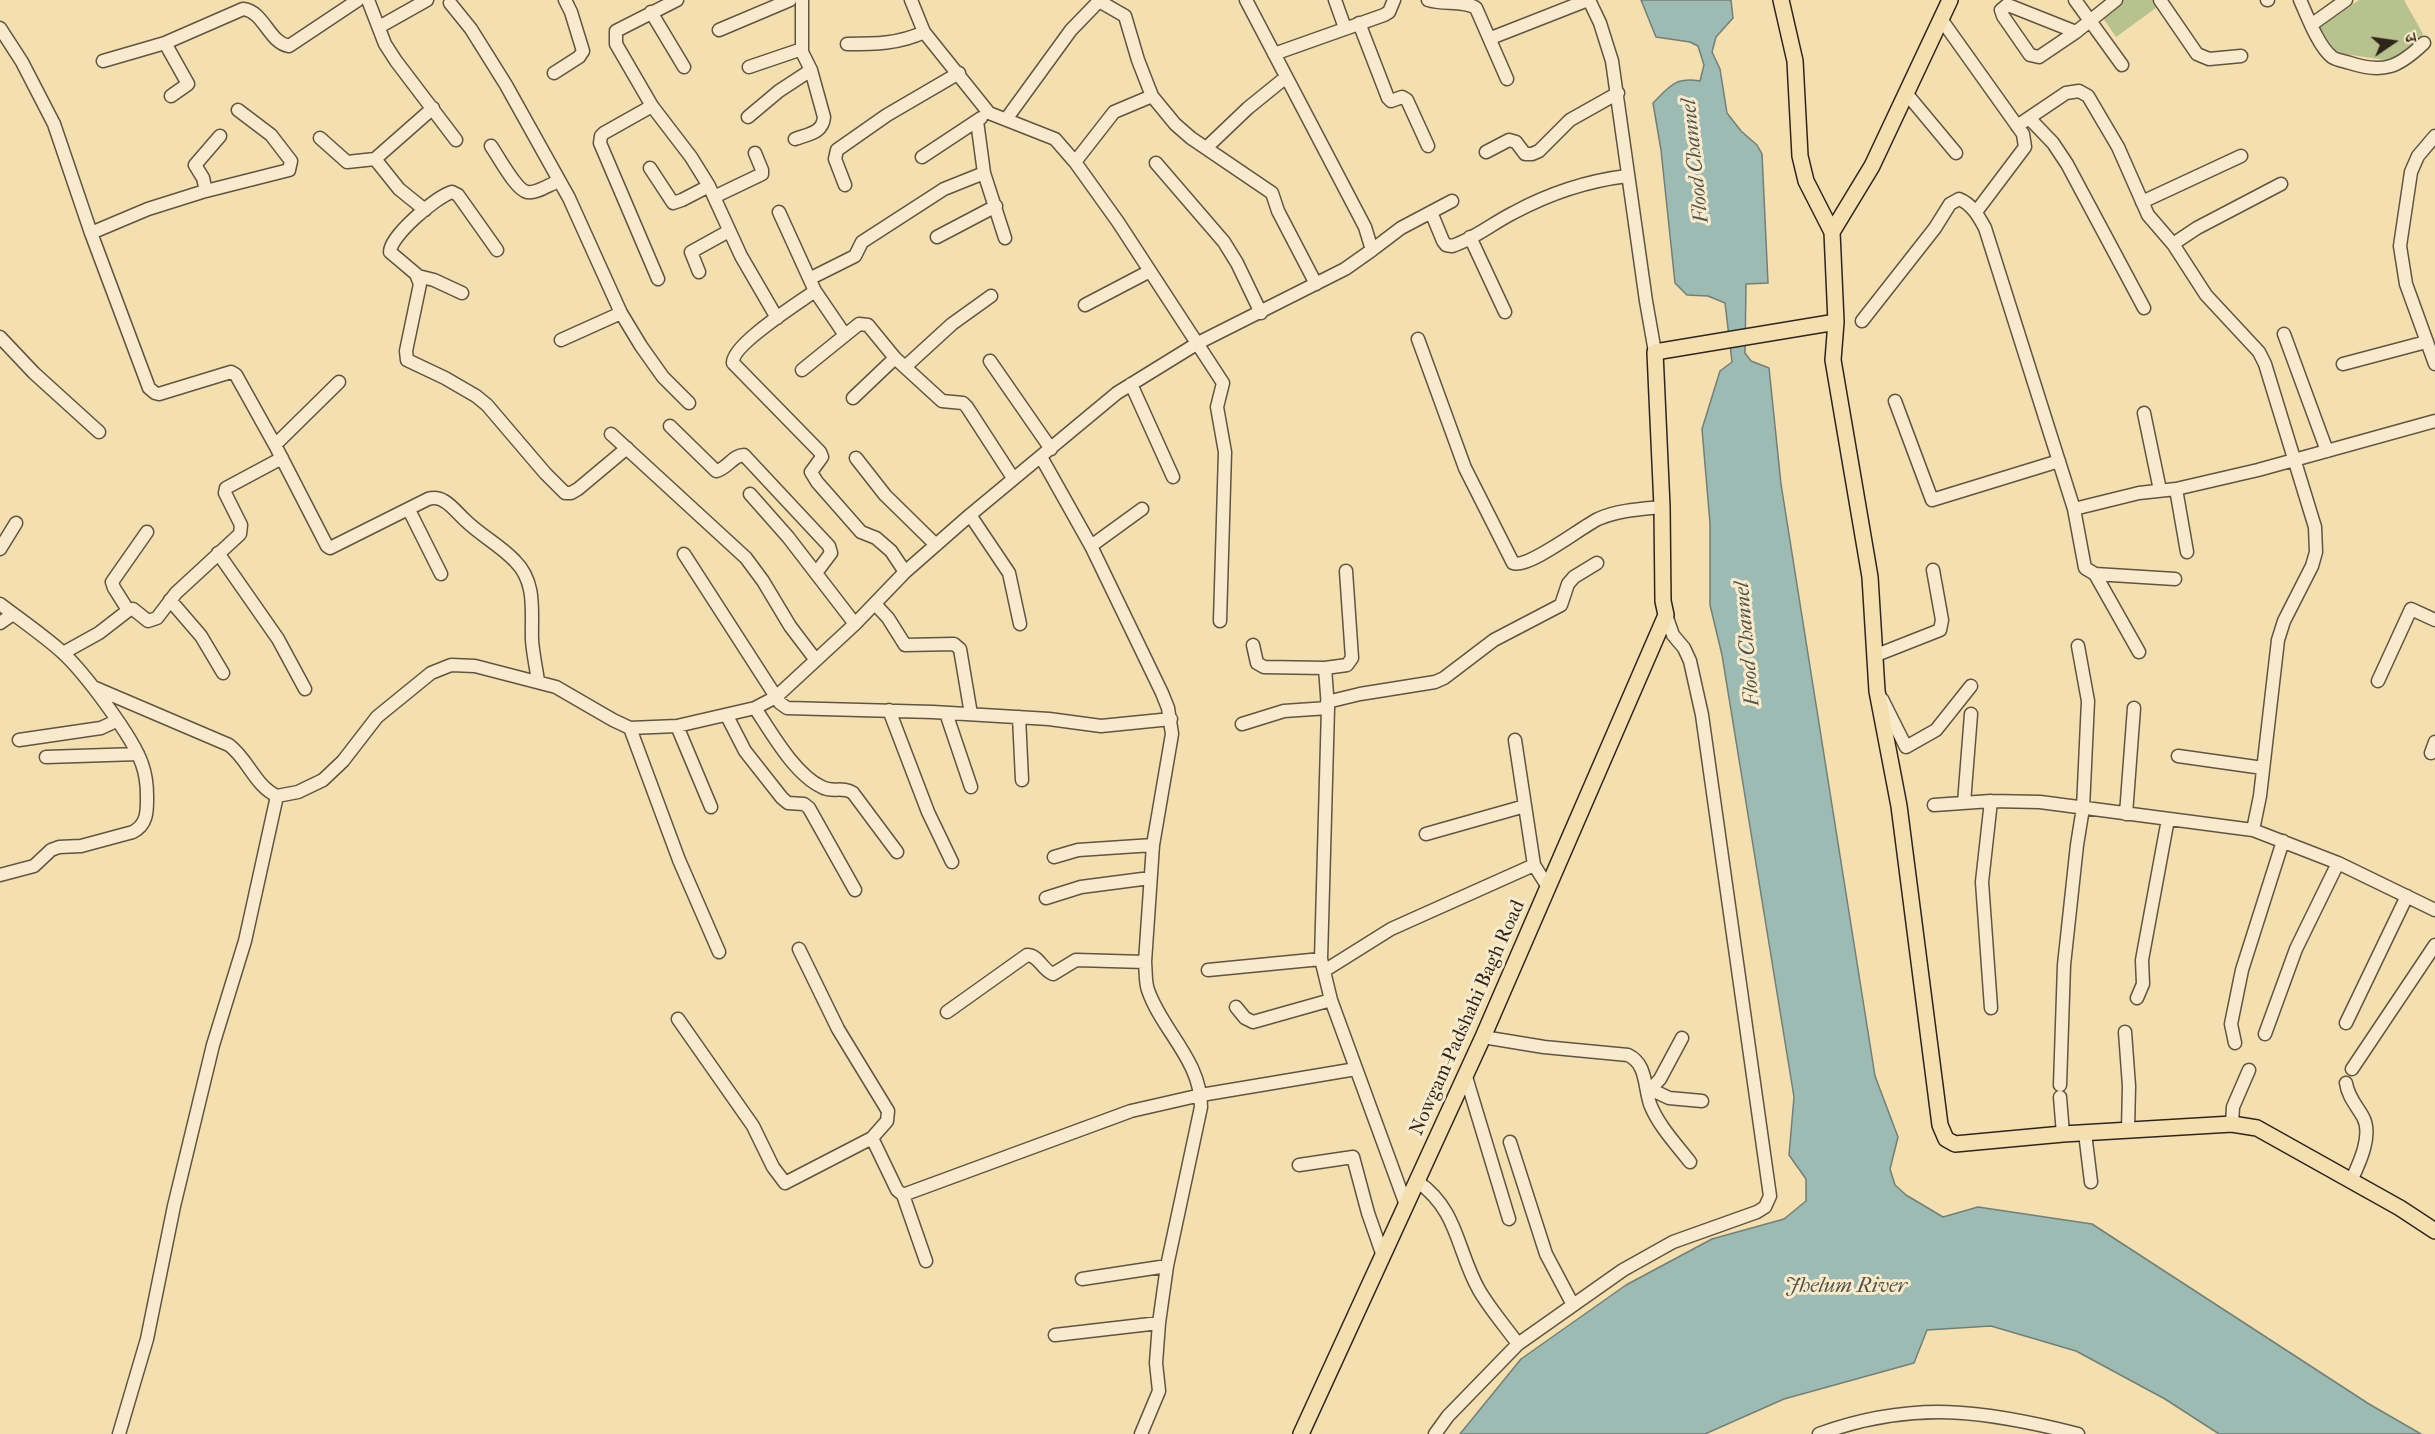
<!DOCTYPE html>
<html>
<head>
<meta charset="utf-8">
<style>
  body { margin:0 }
  #map { position:relative; width:2435px; height:1434px; overflow:hidden; background:#f4dfb1; font-family:"IM FELL French Canon","Noto Serif Devanagari",serif }
  canvas { display:block }
  .north { position:absolute; left:2363px; top:12px; width:60px; height:60px; -webkit-text-stroke:4px #f8eacc; paint-order:stroke; rotate:77deg; font-size:16px; font-weight:700; line-height:24px; text-align:center; color:#30251a }
  .north::after { content:''; display:block; margin:auto; width:21px; height:27px; background:#30251a; clip-path:polygon(50% 0,100% 100%,50% 72%,0 100%) }
</style>
</head>
<body>
<div id="map">
<canvas width="2435" height="1434"></canvas>
<div class="north">उ</div>
</div>
<script>
const ctx = document.querySelector('canvas').getContext('2d');
ctx.lineJoin = 'round';
function fill(path, color) { ctx.fillStyle = color; ctx.fill(path, 'evenodd'); }
function trace(path, color, width, dash) { ctx.strokeStyle = color; ctx.lineWidth = width; ctx.lineCap = dash ? 'butt' : 'round'; ctx.setLineDash(dash || []); ctx.stroke(path); }
function write(font, color, halo, rows, align = 'center') {
  ctx.font = font + ' "IM FELL French Canon",serif'; ctx.lineWidth = 6; ctx.setLineDash([]); ctx.textBaseline = 'middle'; ctx.strokeStyle = halo; ctx.fillStyle = color; for (const [text, x, y, turn = 0] of rows) {
    ctx.save(); ctx.translate(x, y); ctx.rotate((+turn || 0) * Math.PI / 180); ctx.textAlign = isNaN(turn) ? turn : align; if (halo) ctx.strokeText(text, 0, 0); ctx.fillText(text, 0, 0); ctx.restore();
  }
}
fill(new Path2D(`
  M 2121,0 L 2157,0 L 2160,5 L 2116,37 L 2101,15 Z
  M 2359,0 L 2404,0 L 2423,34 L 2392,61 L 2344,54 L 2333,49 L 2319,28 Z`), '#b8c28e');
const water = new Path2D(`
  M 1641,0 L 1731,0 L 1733,18 L 1716,37 L 1712,52 L 1720,69 L 1727,113 L 1741,131 L 1757,145 L 1762,154 L 1768,283 L 1746,284 L 1745,353 L 1751,361 L 1769,368 L 1781,484 L 1875,1076 L 1898,1137 L 1890,1169 L 1895,1185 L 1906,1195 L 1943,1217 L 1978,1207 L 2092,1224 L 2369,1404 L 2421,1434 L 2219,1434 L 2165,1399 L 2076,1351 L 1991,1326 L 1927,1330 L 1914,1363 L 1784,1399 L 1705,1434 L 1460,1434 L 1521,1359 L 1626,1285 L 1712,1239 L 1784,1219 L 1806,1201 L 1806,1179 L 1789,1155 L 1794,1097 L 1722,655 L 1710,605 L 1710,523 L 1702,429 L 1720,371 L 1732,362 L 1725,303 L 1708,296 L 1687,295 L 1675,283 L 1661,150 L 1653,103 C 1670,86 1675,77 1700,81 L 1704,65 L 1698,46 L 1690,42 L 1656,37 Z`);
fill(water, '#9ebbb3');
trace(water, '#727f76', 1.5);
const minor = new Path2D(`
  M 368,0 L 385,44 L 396,61 L 456,140
  M 677,0 L 616,31 L 616,44 L 652,106 L 691,157 L 709,186 L 741,256 L 777,318
  M 911,0 L 924,32 L 989,113 L 1055,139 L 1075,162 L 1118,222 L 1223,383 L 1217,407 L 1225,452 L 1220,621
  M 1335,0 L 1345,28
  M 1428,0 C 1443,5 1464,0 1476,8 L 1507,79
  M 1589,0 L 1600,23 L 1612,61 L 1646,301 L 1655,352
  M 2075,0 L 2122,65
  M 2160,0 L 2197,54 L 2209,59 L 2241,56
  M 2267,0 L 2268,0
  M 2300,0 C 2307,15 2318,46 2332,57 C 2336,60 2344,61 2350,63 C 2384,74 2399,67 2424,43
  M 1099,1 L 1125,16 L 1138,60 L 1152,96 L 1175,124 L 1191,138 L 1272,193 L 1278,211 L 1316,284
  M 450,3 L 471,29 L 506,85 L 569,198 L 621,313 L 641,346 L 663,377 L 689,403
  M 651,12 L 684,67
  M 1941,19 L 2023,134 L 2025,147 L 1976,212
  M 1359,23 L 1388,98 L 1391,101 L 1402,97 L 1407,100 L 1428,146
  M 2311,25 L 2346,0
  M 379,27 L 427,0
  M 0,28 L 22,62 L 54,124 L 91,233 L 149,388 L 155,393 L 159,394 L 231,372 L 236,375 L 275,445 L 327,546 L 330,548 L 428,499 C 444,494 454,510 465,520 C 480,535 500,545 515,561 C 537,583 531,612 532,640 C 533,654 536,667 538,681
  M 719,30 L 790,0
  M 2076,32 L 2013,7 L 2007,5 L 2001,10 L 2003,16 L 2030,55 L 2039,57 L 2076,32 L 2116,0
  M 1491,38 L 1588,0
  M 165,43 L 188,84 L 171,96
  M 847,44 C 874,44 899,44 924,32
  M 1274,54 L 1384,15 L 1389,12 L 1394,0
  M 103,61 L 165,43 L 243,9 C 264,11 269,43 289,46 L 358,0
  M 749,67 L 802,49
  M 554,73 L 579,57 L 583,51 L 571,12 L 565,0
  M 1906,93 L 1956,153
  M 652,106 L 604,133 L 601,136 L 600,143 L 658,279
  M 748,117 L 779,91 L 811,70
  M 1007,118 L 1071,30 L 1100,0
  M 2029,118 L 2053,143 L 2067,164 L 2144,308
  M 977,121 L 984,173 L 1005,238
  M 2017,126 L 2066,93 L 2079,91 L 2088,96 L 2118,147 L 2148,215 L 2173,244 L 2206,295 L 2259,352 L 2265,364 L 2315,527 L 2316,552 L 2312,566 L 2284,621 L 2278,640 L 2260,796 L 2253,830
  M 2435,136 L 2418,156 L 2411,172 L 2400,246 L 2406,284 L 2435,364
  M 320,138 L 347,162 L 375,159 L 433,108
  M 795,139 C 808,134 823,133 824,117 L 811,70 L 802,52 L 802,0
  M 491,146 C 498,156 516,190 527,192 C 536,194 550,184 559,181
  M 1206,148 L 1248,108 L 1285,78
  M 1486,152 L 1509,140 L 1516,142 L 1525,154 L 1532,154 L 1539,151 L 1570,120 L 1618,93
  M 922,157 L 981,118
  M 375,159 L 399,189 L 425,210
  M 1075,162 L 1114,112 L 1152,96
  M 1156,163 L 1224,242 L 1237,263 L 1261,313
  M 650,168 L 673,203 L 682,200 L 709,186
  M 845,185 L 835,159 L 837,150 L 887,115 L 959,73
  M 206,191 L 203,178 L 195,165 L 220,136
  M 714,197 L 762,174 L 762,170 L 755,153
  M 2142,202 L 2241,156
  M 779,212 L 815,291 L 845,335
  M 1431,212 L 1443,241 L 1446,245 L 1452,246 C 1474,239 1493,223 1513,213 C 1550,193 1586,181 1627,176
  M 91,233 L 148,209 L 202,192 L 289,170 L 291,161 L 271,135 L 238,110
  M 937,237 L 996,206
  M 1470,237 L 1505,312
  M 2173,244 L 2197,228 L 2281,184
  M 497,250 L 458,195 L 452,192 C 436,197 390,236 390,252 L 416,274 L 420,284 L 406,351 L 407,360 L 445,378 L 476,396 L 487,405 L 545,473 L 565,493 L 571,493 L 578,489 L 627,448
  M 1372,250 L 1401,228 L 1452,201
  M 699,272 L 691,252 L 729,231
  M 418,276 L 434,280 L 462,293
  M 811,278 L 855,256 L 862,242 L 944,189 L 984,173
  M 815,291 C 800,302 731,345 733,363 L 820,452 L 822,457 L 811,472 L 817,482 L 861,532 L 876,538 L 891,551 L 905,572
  M 1085,305 L 1150,271
  M 1862,321 L 1935,228 L 1950,204 L 1959,199 C 1972,204 1979,217 1985,228 L 2074,509 L 2085,568 L 2095,574 L 2175,579
  M 2284,334 L 2327,451
  M 0,337 L 34,373 L 99,432
  M 1418,339 L 1465,468 L 1513,563 C 1528,569 1580,528 1598,519 C 1618,510 1641,509 1662,507
  M 561,340 L 621,313
  M 990,361 L 1051,449
  M 2343,364 L 2426,342
  M 905,367 L 952,324 L 991,296
  M 802,370 L 859,324 L 868,325 L 895,358 L 942,401 L 963,403 L 967,407 L 1013,478
  M 1131,384 L 1173,477
  M 853,398 L 895,358
  M 1895,401 L 1932,500 L 2059,461
  M 2144,413 L 2160,490
  M 670,426 L 716,471 C 727,469 733,455 744,455 L 829,546 L 831,553 L 816,573
  M 611,434 L 746,558 L 763,581 L 790,626 L 815,659
  M 275,445 L 339,382
  M 1041,457 L 1091,546 L 1162,693 L 1168,708 L 1172,734 L 1153,845 L 1145,962 C 1146,971 1145,982 1148,990 C 1162,1031 1201,1060 1201,1107 L 1167,1266 L 1159,1323 L 1156,1363 L 1159,1391 L 1141,1434
  M 856,458 L 885,495 L 936,545
  M 2176,489 L 2187,552
  M 750,494 L 788,537 L 855,624
  M 2074,509 L 2139,493 L 2176,489 L 2258,470 L 2435,421
  M 409,510 L 441,574
  M 970,515 L 1009,573 L 1020,624
  M 1091,546 L 1142,509
  M 0,549 L 16,523
  M 218,553 L 278,639 L 305,689
  M 684,554 L 780,703 L 787,708 L 933,712 L 1049,719 L 1101,726 L 1171,719
  M 1346,571 L 1352,658 L 1347,665 L 1325,668 L 1328,708 L 1321,959 L 1331,1000 L 1406,1205
  M 2095,574 L 2139,652
  M 170,600 L 201,636 L 223,673
  M 0,604 C 21,620 43,635 62,652 C 84,672 133,737 142,764 C 146,775 147,785 147,796 C 147,810 148,824 133,832 L 81,846 L 59,847 L 51,850 L 34,866 L 0,875
  M 875,604 L 888,618 L 905,645 L 954,644 L 960,649 L 971,714
  M 128,610 L 114,588 L 112,582 L 147,532
  M 0,623 L 13,614
  M 1253,645 L 1257,663 L 1264,667 L 1325,668
  M 63,653 L 99,633 L 130,609 L 133,609 L 148,621 L 157,618 L 176,593 L 240,534 L 241,525 L 225,493 L 226,488 L 282,458
  M 1874,656 L 1940,630 L 1942,620 L 1933,570
  M 2378,681 L 2411,609 L 2435,620
  M 93,687 L 229,745 C 248,759 255,786 277,796 L 298,792 L 323,780 L 343,761 L 377,717 L 431,673 L 451,665 L 475,666 L 556,687 L 613,720 L 630,728 L 677,726 L 755,708 L 776,697 L 855,624 L 905,572 L 970,515 L 1117,393 L 1198,343 L 1345,269 L 1372,250 L 1365,227 L 1246,0
  M 1882,699 L 1906,747 L 1936,730 L 1971,686
  M 1327,702 L 1360,694 L 1435,682 L 1444,678 L 1494,640 L 1561,605 L 1568,584 L 1574,577 L 1597,563
  M 755,708 C 771,732 795,775 822,787 C 832,793 843,786 853,793 L 897,852
  M 889,710 L 928,812 L 952,862
  M 946,713 L 971,787
  M 727,716 L 745,751 L 782,798 L 788,803 L 804,804 L 809,808 L 855,890
  M 1019,717 L 1022,780
  M 1242,724 L 1284,711 L 1328,708
  M 677,726 L 711,807
  M 630,728 L 679,860 L 719,952
  M 19,740 L 101,728 L 116,721
  M 1515,740 L 1534,865 L 1548,887
  M 2431,753 L 2435,742
  M 2178,756 L 2263,768
  M 46,757 L 138,754
  M 1991,801 L 1982,882 L 1991,1008
  M 1964,803 L 1971,714
  M 1934,805 L 1991,801 L 2040,802 L 2253,830 L 2338,863 L 2435,910
  M 2126,814 L 2134,708
  M 1426,834 L 1525,806
  M 1054,857 L 1078,850 L 1153,845
  M 1046,898 L 1081,887 L 1150,878
  M 799,949 L 838,1029 L 888,1111 L 887,1121 L 872,1138 L 897,1190 L 903,1195 L 1131,1111 L 1201,1095 L 1356,1069
  M 1208,970 L 1321,959
  M 1324,971 L 1391,929 L 1534,865
  M 2137,998 L 2143,984 L 2142,960 L 2168,819
  M 1236,1007 L 1245,1018 L 1253,1022 L 1331,1000
  M 947,1012 L 1027,955 C 1039,955 1042,970 1053,974 L 1076,960 L 1145,962
  M 678,1019 L 753,1126 L 773,1167 L 785,1183 L 872,1138
  M 2346,1023 L 2407,896
  M 2125,1032 L 2129,1086 L 2128,1130
  M 2265,1034 L 2296,949 L 2338,863
  M 1483,1037 L 1544,1047 L 1628,1055 C 1647,1064 1644,1086 1650,1104 C 1658,1125 1676,1144 1690,1162
  M 2235,1043 L 2231,1024 L 2242,970 L 2283,841
  M 2352,1069 L 2435,945
  M 1466,1077 L 1509,1219
  M 2346,1083 C 2348,1097 2357,1106 2363,1117 C 2373,1135 2359,1164 2351,1181
  M 2060,1085 L 2064,965 L 2077,845 L 2083,808 L 2088,701 L 2078,646
  M 1652,1090 L 1669,1098 L 1702,1101
  M 1648,1092 L 1660,1079 L 1682,1038
  M 2060,1097 L 2063,1134
  M 2232,1124 L 2233,1107 L 2249,1070
  M 2085,1133 L 2091,1182
  M 1510,1142 L 1546,1254 L 1573,1305
  M 1299,1165 L 1353,1157 L 1368,1213 L 1383,1256
  M 1418,1182 C 1458,1210 1457,1251 1479,1290 C 1490,1309 1505,1326 1518,1344
  M 903,1195 L 926,1261
  M 1082,1279 L 1167,1266
  M 1055,1335 L 1159,1323
  M 119,1434 L 147,1339 L 174,1206 L 213,1045 L 245,941 L 277,796
  M 1435,1434 L 1448,1416 L 1518,1344 L 1623,1270 L 1673,1242 L 1757,1212 L 1765,1207 L 1770,1196 L 1702,715 L 1690,661 L 1684,648 L 1673,635 L 1666,615
  M 1819,1434 C 1913,1400 1984,1410 2078,1434`);
const major = new Path2D(`
  M 1781,0 L 1795,61 L 1800,156 L 1806,181 L 1832,232
  M 1950,0 L 1872,166 L 1832,232 L 1836,322 L 1833,360 L 1870,577 L 1877,691 L 1899,806 L 1940,1125 L 1946,1139 L 1955,1144 L 2063,1134 L 2232,1124 L 2257,1128 L 2400,1208 L 2435,1231
  M 1301,1434 L 1483,1037 L 1666,615 L 1663,601 L 1662,507 L 1655,352 L 1836,322`);
trace(minor, '#615440', 15);
trace(major, '#30251a', 18);
trace(minor, '#f8eacc', 12);
trace(major, '#f4dfb1', 15);
write('20px', '#30251a', '#f8eacc', [
  ["Nowgam-Padshahi Bagh Road",1468,1018,-66]
]);
write('italic 21px', '#515248', '#f8eacc', [
  ["Flood Channel",1696,161,-96],
  ["Flood Channel",1748,644,-95],
  ["Jhelum River",1846,1287]
]);
</script>
</body>
</html>
